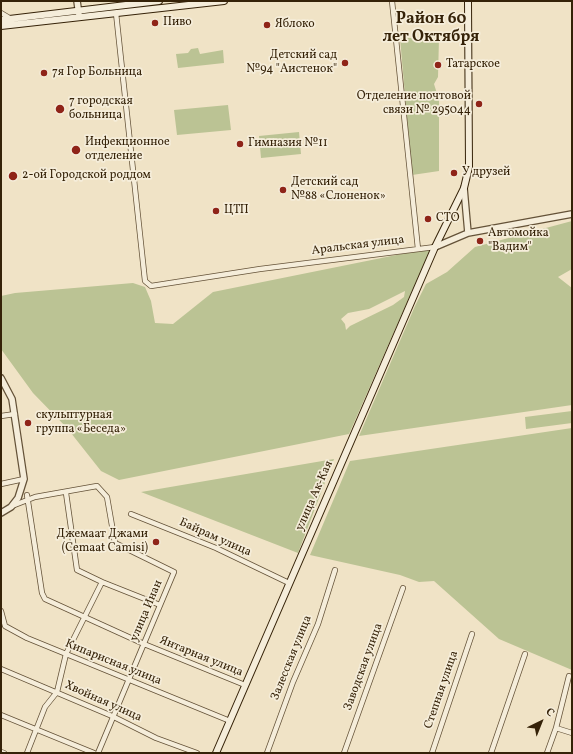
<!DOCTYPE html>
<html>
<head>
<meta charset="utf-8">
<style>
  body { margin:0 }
  #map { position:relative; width:573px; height:754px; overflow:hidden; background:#f0e3c6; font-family:Vollkorn,serif }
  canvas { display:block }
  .frame { position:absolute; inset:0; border:2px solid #352208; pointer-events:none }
  .north { position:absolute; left:521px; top:702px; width:40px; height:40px; -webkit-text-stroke:3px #f5edda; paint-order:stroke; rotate:43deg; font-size:11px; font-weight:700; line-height:16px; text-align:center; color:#352208 }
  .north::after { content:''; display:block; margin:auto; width:14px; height:18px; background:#352208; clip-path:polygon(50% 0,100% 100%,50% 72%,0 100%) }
</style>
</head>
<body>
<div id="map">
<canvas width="573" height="754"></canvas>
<div class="frame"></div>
<div class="north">С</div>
</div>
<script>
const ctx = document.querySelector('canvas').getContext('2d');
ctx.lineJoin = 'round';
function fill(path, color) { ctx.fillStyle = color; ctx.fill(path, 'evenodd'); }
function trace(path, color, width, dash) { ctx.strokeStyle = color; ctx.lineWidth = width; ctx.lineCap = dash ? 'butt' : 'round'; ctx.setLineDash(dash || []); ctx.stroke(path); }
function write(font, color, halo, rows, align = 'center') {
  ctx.font = font + ' Vollkorn,serif'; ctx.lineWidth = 3.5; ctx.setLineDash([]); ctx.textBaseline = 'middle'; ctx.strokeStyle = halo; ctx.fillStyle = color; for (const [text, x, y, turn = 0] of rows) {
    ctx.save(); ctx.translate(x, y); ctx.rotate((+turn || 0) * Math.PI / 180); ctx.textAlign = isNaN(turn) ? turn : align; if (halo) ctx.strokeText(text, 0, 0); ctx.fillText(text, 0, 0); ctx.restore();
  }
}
fill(new Path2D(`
  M 400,38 L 439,38 L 438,77 L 434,84 L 439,100 L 439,171 L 412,175 Z
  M 198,48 L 200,54 L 223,50 L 224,63 L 178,68 L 176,54 L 188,53 L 191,49 Z
  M 228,105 L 231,130 L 177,135 L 174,110 Z
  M 299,132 L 301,154 L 261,158 L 259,136 Z
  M 572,221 L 572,269 L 558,277 L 572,288 L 572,405 L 359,436 L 415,306 L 426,284 L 447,272 L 475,247 Z
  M 431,248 L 349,434 L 119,480 L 101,471 L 67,428 L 33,393 L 1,349 L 1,296 L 15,293 L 133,283 L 145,287 L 151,301 L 155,323 L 173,324 L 213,292 ZM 405,291 L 404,297 L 393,305 L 350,326 L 346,330 L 345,324 L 341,319 L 348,313 L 369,309 Z
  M 572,411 L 572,423 L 526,429 L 525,417 Z
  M 572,428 L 572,670 L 499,639 L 434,581 L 419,582 L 400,575 L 310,555 L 350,461 Z
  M 334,459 L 298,553 L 141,492 Z`), '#bbc394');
const minor = new Path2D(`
  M 392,1 L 418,249
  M 1,13 L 11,19
  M 116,13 L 145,281 L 151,286 L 260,269 L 435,247
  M 1,416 L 15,414
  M 1,484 L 24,479
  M 66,493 L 77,570 L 102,582 L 160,605
  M 27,495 L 42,593 L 45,599 L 144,644 L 245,685
  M 12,506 L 35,497 L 97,486 L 107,497 L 115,543 L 174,572 L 98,753
  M 131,514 L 216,548 L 289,583
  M 1,611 L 5,626 L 27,638 L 230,721
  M 1,669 L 112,716 L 156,738 L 197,753
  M 1,715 L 94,753
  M 556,728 L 572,733
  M 1,752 L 4,753
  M 27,753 L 45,707 L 57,692 L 66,654 L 102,582
  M 267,753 L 293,682 L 318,624 L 335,570
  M 344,753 L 403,588
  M 432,753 L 472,634
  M 491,753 L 525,654
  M 547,753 L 556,728 L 569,676`);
const tertiary = new Path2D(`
  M 77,1 L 79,15
  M 464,188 L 468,233
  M 435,247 L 468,233 L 572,214
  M 1,378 L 12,399 L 24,479 L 18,498 L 11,507 L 1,513`);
const secondary = new Path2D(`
  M 1,20 L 159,1
  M 1,26 L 224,1
  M 216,753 L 435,247 L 464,188 L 469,167 L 468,1`);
trace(minor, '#645238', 6);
trace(tertiary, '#645238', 8);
trace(secondary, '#352208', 8);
trace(minor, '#f5edda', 4.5);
trace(tertiary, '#f5edda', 5.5);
trace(secondary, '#f5edda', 6);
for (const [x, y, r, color] of [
  [155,23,4,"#8f2418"],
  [267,25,4,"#8f2418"],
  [345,63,4,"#8f2418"],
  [438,65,4,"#8f2418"],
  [44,73,4,"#8f2418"],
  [479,104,4,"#8f2418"],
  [60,109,5,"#8f2418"],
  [240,144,4,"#8f2418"],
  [76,150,5,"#8f2418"],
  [454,173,4,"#8f2418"],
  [13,176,5,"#8f2418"],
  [283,190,4,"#8f2418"],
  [216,211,4,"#8f2418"],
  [428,219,4,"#8f2418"],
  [480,241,4,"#8f2418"],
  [28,423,4,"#8f2418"],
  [156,542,4,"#8f2418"]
]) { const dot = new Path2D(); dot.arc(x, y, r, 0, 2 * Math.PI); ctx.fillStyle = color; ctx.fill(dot); trace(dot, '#f5edda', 1.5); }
write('12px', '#352208', '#f5edda', [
  ["Пиво",163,23],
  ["Яблоко",275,25],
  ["Детский сад",337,56,"right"],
  ["№94 \"Аистенок\"",337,70,"right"],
  ["Татарское",446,65],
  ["7я Гор Больница",52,73],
  ["Отделение почтовой",471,97,"right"],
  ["связи № 295044",471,111,"right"],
  ["7 городская",69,102],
  ["больница",69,116],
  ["Инфекционное",85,143],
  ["отделение",85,157],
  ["Гимназия №11",248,144],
  ["У друзей",462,173],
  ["2-ой Городской роддом",22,176],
  ["Детский сад",291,183],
  ["№88 «Слоненок»",291,197],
  ["ЦТП",224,211],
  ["СТО",436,219],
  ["Автомойка",488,234],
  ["\"Вадим\"",488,248],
  ["скульптурная",36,416],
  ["группа «Беседа»",36,430],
  ["Джемаат Джами",148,535,"right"],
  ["(Cemaat Camisi)",148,549,"right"]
], 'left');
write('12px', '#352208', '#f5edda', [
  ["Аральская улица",358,246,-7],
  ["улица Ак-Кая",315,496,-66],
  ["Байрам улица",215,538,24],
  ["улица Инан",147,611,-67],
  ["Янтарная улица",201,657,22],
  ["Залесская улица",292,658,-68],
  ["Кипарисная улица",113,663,22],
  ["Заводская улица",364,667,-70],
  ["Степная улица",442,690,-71],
  ["Хвойная улица",103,702,24]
]);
write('bold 16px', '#352208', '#f5edda', [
  ["Район 60",431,20],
  ["лет Октября",431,38]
]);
</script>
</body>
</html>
